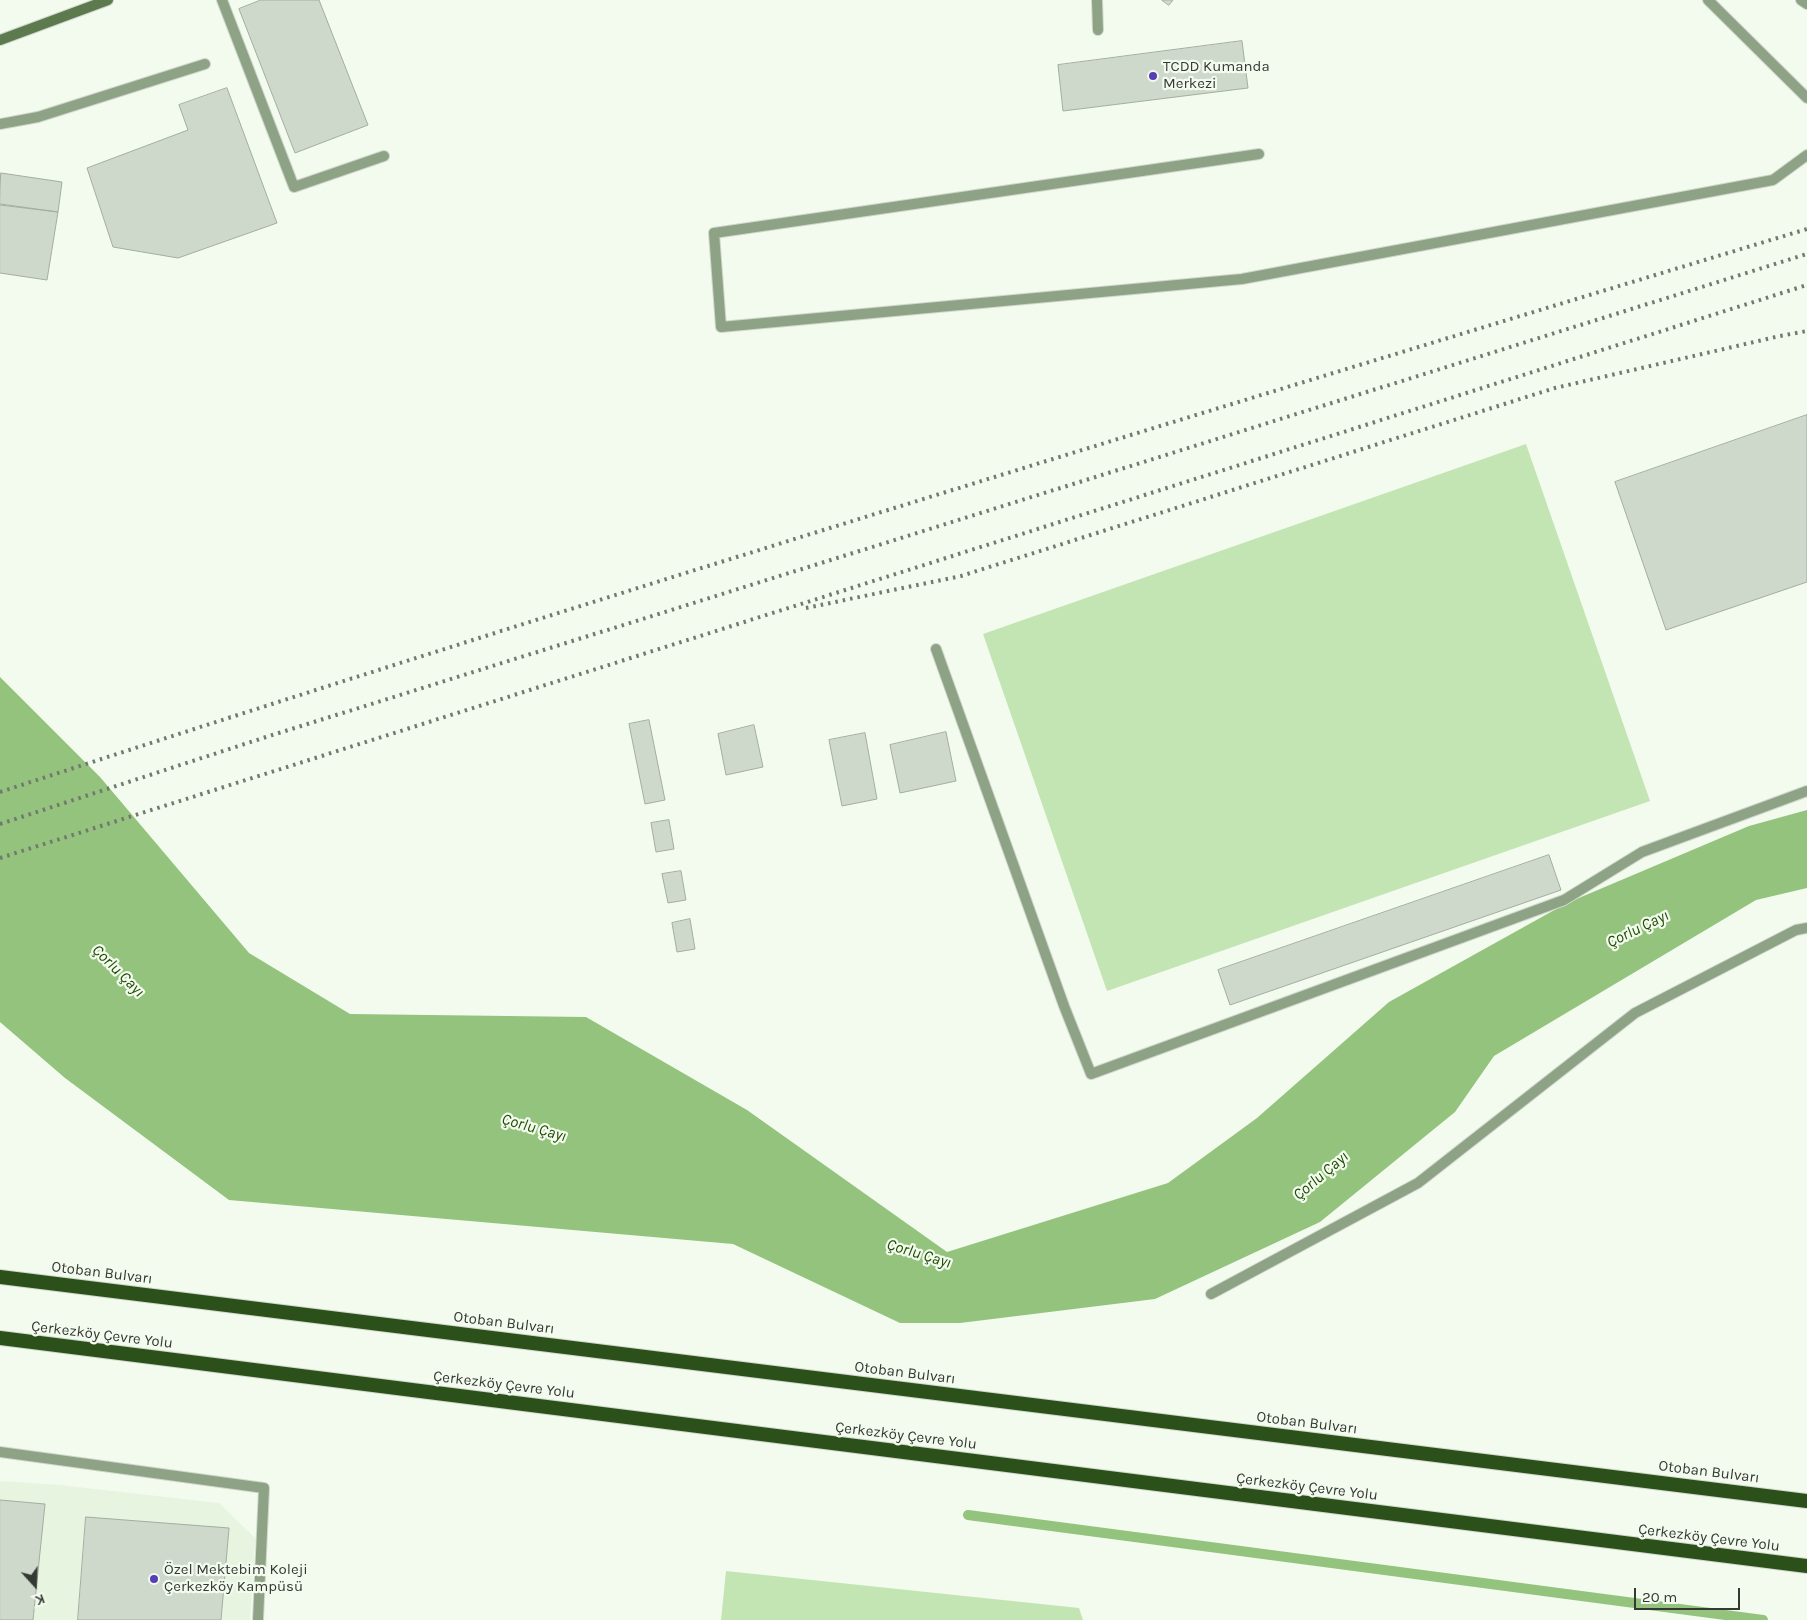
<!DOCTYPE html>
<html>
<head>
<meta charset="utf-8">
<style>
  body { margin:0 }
  #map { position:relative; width:1807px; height:1620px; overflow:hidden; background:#f2fbee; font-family:Karla,sans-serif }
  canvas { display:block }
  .north { position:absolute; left:10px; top:1560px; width:50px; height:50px; -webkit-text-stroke:4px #f2fbee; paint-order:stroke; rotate:160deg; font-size:14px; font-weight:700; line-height:20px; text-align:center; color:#353934 }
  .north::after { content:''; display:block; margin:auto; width:18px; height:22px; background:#353934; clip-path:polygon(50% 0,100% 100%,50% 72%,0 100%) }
  .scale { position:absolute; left:1634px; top:1588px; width:106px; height:22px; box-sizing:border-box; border:2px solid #353934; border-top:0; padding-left:6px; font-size:15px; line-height:18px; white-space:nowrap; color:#353934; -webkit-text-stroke:4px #f2fbee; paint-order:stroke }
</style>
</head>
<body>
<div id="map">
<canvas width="1807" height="1620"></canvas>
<div class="north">K</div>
<div class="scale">20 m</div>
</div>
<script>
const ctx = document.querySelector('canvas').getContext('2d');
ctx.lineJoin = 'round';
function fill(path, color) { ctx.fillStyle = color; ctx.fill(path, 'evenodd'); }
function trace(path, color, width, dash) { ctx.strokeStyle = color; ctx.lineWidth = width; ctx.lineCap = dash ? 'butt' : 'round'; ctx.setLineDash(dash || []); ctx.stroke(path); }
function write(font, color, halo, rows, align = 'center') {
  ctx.font = font + ' Karla,sans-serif'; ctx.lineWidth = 4.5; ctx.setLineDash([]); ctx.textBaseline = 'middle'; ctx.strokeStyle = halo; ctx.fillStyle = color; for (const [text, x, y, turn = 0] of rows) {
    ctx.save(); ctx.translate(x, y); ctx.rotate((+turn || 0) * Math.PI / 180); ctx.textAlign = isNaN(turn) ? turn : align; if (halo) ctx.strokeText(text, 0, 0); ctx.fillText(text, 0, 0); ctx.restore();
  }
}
fill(new Path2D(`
  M 0,1481 L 59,1485 L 219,1503 L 255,1538 L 250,1620 L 0,1620 Z`), '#e6f4e0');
fill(new Path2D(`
  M 1526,444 L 1650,801 L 1107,991 L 983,634 Z
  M 726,1571 L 1079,1608 L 1083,1620 L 721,1620 Z`), '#c3e5b4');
fill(new Path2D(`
  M 0,677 L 100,777 L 249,953 L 350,1014 L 586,1017 L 747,1110 L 947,1252 L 1168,1183 L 1257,1118 L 1389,1002 L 1567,903 L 1749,826 L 1807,810 L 1807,888 L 1756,900 L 1494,1056 L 1455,1112 L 1320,1222 L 1155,1299 L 960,1323 L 900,1323 L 733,1244 L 229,1200 L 65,1078 L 0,1022 Z`), '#93c37d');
trace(new Path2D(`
  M 968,1515 L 1763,1620`), '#93c37d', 10);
const building = new Path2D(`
  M 261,0 L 319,0 L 368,125 L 295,153 L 239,9 Z
  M 1162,0 L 1173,0 L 1169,5 Z
  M 1242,41 L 1248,88 L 1063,111 L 1058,65 Z
  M 227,88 L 277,223 L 178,258 L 113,247 L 87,168 L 188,130 L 179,105 Z
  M 1,173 L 62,182 L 58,212 L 0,204 Z
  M 0,205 L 58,212 L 47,280 L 0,273 Z
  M 1807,415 L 1807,582 L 1666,630 L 1615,482 Z
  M 649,720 L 665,800 L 645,804 L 629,724 Z
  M 754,725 L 763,767 L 726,775 L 718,734 Z
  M 946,732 L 956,781 L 900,793 L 890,745 Z
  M 865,733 L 877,799 L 842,806 L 829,740 Z
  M 669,820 L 674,849 L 656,852 L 651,823 Z
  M 1549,855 L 1561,890 L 1230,1005 L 1218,970 Z
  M 681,871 L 686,900 L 668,903 L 662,874 Z
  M 690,919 L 695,949 L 677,952 L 672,923 Z
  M 0,1500 L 45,1504 L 33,1620 L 0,1620 Z
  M 86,1517 L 229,1528 L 221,1620 L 78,1620 Z`);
fill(building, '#ced8cb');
trace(building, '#a4ada1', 1);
const service = new Path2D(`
  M 222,0 L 294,187 L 384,156
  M 1097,0 L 1098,30
  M 1708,0 L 1807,98
  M 0,124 L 38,117 L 205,64
  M 1259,154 L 714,233 L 721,327 L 1242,279 L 1773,180 L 1807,155
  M 936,649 L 1064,1006 L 1091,1074 L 1564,900 L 1642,852 L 1807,791
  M 1211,1294 L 1418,1183 L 1635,1013 L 1796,930 L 1807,928`);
const minor = new Path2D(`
  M 0,1452 L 264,1488 L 258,1620`);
const tertiary = new Path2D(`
  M 1801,0 L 1807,4`);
const secondary = new Path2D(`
  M 0,40 L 108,0`);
const trunk = new Path2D(`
  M 0,1277 L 1807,1501
  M 0,1338 L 1807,1566`);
trace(service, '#d0d8cd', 12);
trace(minor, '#d0d8cd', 12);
trace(tertiary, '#d0d8cd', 12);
trace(secondary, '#d0d8cd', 12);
trace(trunk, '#d0d8cd', 16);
trace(service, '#8ea385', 10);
trace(minor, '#8ea385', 10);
trace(tertiary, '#8ea385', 10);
trace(secondary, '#5c7a4e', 10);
trace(trunk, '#2c501a', 14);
trace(new Path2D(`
  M 806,608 L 961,576 L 1555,388 L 1780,336 L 1807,331
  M 0,792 C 600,596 1203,412 1807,229
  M 0,824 L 266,737 L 1807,254
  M 0,858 L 1807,285`), '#737871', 4, [2.5, 5]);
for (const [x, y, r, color] of [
  [1153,76,5,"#563eb6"],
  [154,1579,5,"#563eb6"]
]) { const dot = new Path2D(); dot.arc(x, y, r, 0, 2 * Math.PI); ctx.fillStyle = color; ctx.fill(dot); trace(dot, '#f2fbee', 2); }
write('15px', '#353934', '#f2fbee', [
  ["TCDD Kumanda",1163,67],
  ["Merkezi",1163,84],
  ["Özel Mektebim Koleji",164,1570],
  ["Çerkezköy Kampüsü",164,1587]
], 'left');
write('15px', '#353934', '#f2fbee', [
  ["Otoban Bulvarı",102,1273,7],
  ["Otoban Bulvarı",504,1323,7],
  ["Çerkezköy Çevre Yolu",102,1335,7],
  ["Otoban Bulvarı",905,1373,7],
  ["Çerkezköy Çevre Yolu",504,1385,7],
  ["Otoban Bulvarı",1307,1423,7],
  ["Çerkezköy Çevre Yolu",906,1436,7],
  ["Otoban Bulvarı",1709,1472,7],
  ["Çerkezköy Çevre Yolu",1307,1487,7],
  ["Çerkezköy Çevre Yolu",1709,1538,7]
]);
write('italic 16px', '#204c00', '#f2fbee', [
  ["Çorlu Çayı",1638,929,-26],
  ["Çorlu Çayı",118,971,45],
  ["Çorlu Çayı",534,1128,16],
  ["Çorlu Çayı",1321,1176,-40],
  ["Çorlu Çayı",919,1254,17]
]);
</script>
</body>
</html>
